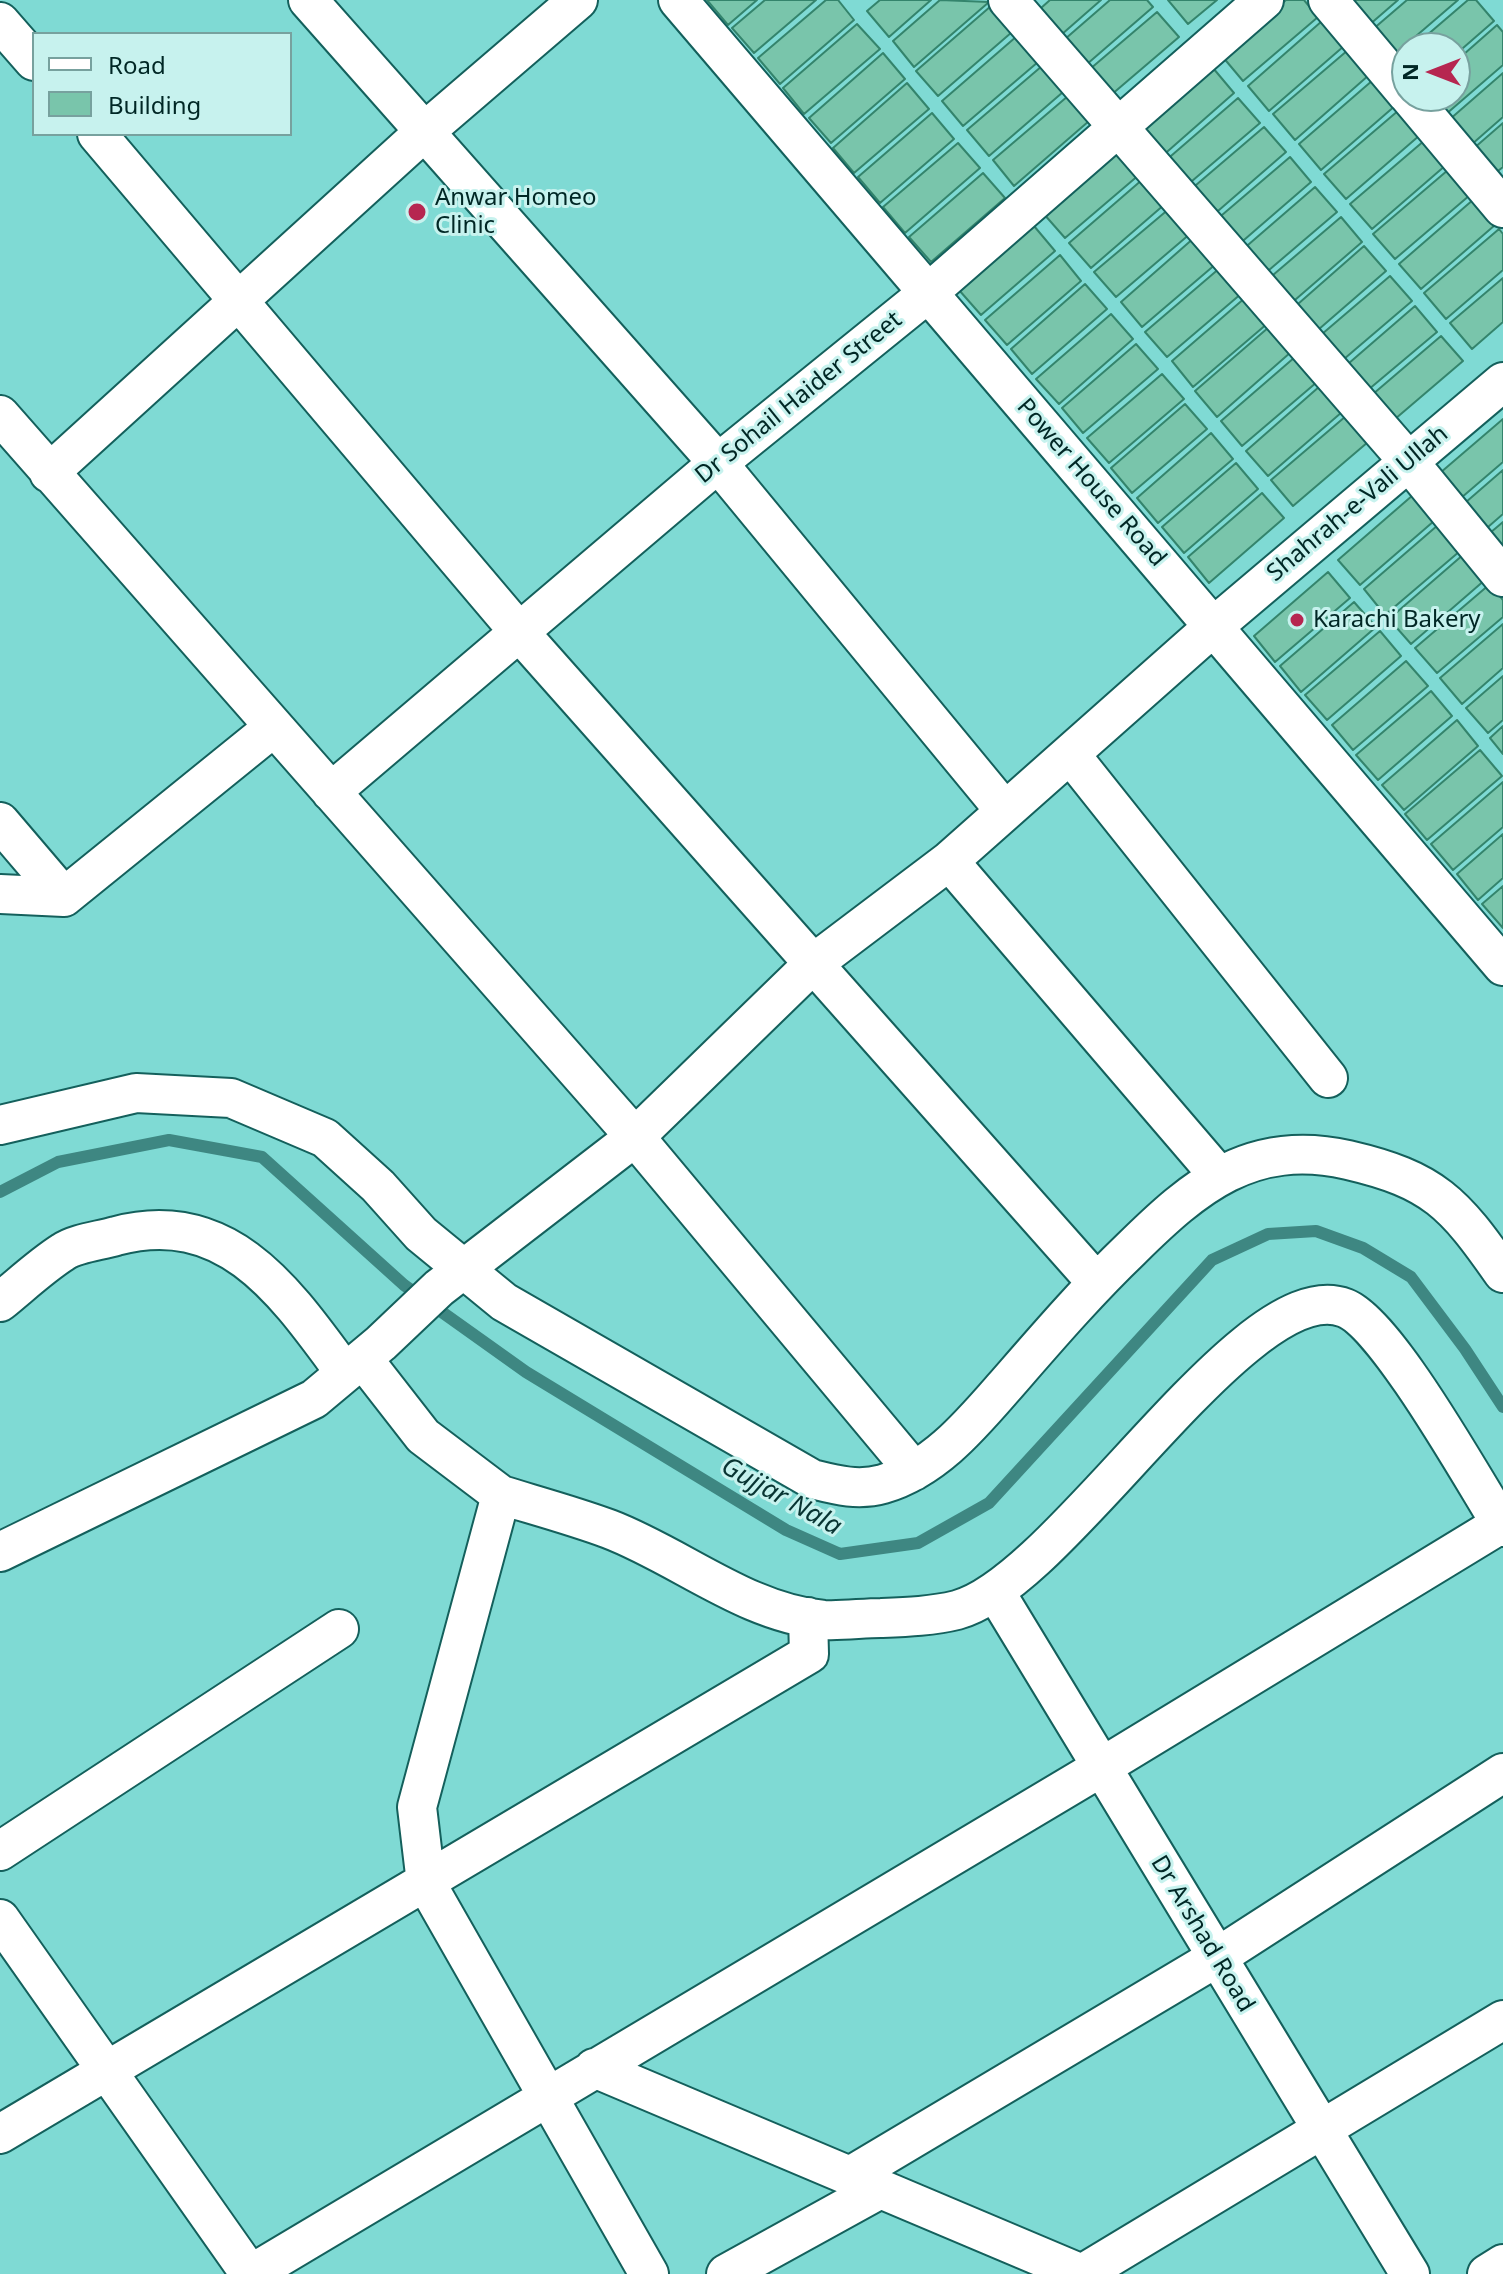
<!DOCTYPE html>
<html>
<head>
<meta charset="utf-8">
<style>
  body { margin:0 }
  #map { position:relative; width:1503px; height:2274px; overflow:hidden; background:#7fdad4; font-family:"Noto Sans",sans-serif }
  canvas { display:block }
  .legend { position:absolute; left:32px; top:32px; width:260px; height:104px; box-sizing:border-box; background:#c7f2ee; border:2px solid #77a19e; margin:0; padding:10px 14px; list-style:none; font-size:24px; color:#002725 }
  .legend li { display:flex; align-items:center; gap:16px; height:40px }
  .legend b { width:40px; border:2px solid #77a19e }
  .north { position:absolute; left:1391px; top:32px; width:80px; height:80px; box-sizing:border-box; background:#c7f2ee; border:2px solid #77a19e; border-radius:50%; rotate:270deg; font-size:22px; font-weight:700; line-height:32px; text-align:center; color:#002725 }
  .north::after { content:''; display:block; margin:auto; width:28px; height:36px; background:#b62650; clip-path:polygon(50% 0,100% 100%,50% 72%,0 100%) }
</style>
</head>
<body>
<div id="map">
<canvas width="1503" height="2274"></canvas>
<ul class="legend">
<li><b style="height:10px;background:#fff"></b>Road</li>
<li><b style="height:22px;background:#79c5ab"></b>Building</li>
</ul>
<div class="north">N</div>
</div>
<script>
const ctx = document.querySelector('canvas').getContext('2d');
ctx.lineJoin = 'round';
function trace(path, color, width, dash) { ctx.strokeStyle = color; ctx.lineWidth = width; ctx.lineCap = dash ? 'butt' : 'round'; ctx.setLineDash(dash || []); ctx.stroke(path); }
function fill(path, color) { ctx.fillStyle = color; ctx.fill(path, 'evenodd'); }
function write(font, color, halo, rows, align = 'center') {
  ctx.font = font + ' "Noto Sans",sans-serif'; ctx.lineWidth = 6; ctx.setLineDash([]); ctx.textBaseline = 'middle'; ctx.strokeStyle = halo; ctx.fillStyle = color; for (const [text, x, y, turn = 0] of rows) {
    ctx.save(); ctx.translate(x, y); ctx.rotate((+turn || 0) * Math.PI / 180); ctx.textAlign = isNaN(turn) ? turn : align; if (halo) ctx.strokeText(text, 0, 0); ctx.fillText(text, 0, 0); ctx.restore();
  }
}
trace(new Path2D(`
  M 0,1192 L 58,1162 L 169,1140 L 262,1157 L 404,1285 L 526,1372 L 786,1530 L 840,1554 L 918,1543 L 989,1503 L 1212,1260 L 1268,1234 L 1316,1231 L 1363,1248 L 1411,1277 L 1465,1349 L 1503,1407`), '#3e8782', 12);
const building = new Path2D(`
  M 707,0 L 757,0 L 728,25 Z
  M 765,0 L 816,0 L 754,53 L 732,28 Z
  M 826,0 L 838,0 L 854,20 L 780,84 L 758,58 Z
  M 880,0 L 931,0 L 889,37 L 867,11 Z
  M 940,0 L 989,2 L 914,67 L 893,41 Z
  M 1050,0 L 1101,0 L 1053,42 L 1032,16 Z
  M 1110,0 L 1147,0 L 1153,7 L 1079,71 L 1057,46 Z
  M 1168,0 L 1217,0 L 1188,24 Z
  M 1286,0 L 1304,0 L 1318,17 L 1243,81 L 1222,56 Z
  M 1348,0 L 1398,0 L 1368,26 Z
  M 1407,0 L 1458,0 L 1394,55 L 1372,30 Z
  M 1468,0 L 1476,0 L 1494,21 L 1455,55 L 1455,48 L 1412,48 Z
  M 991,6 L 1012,32 L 938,96 L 916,71 Z
  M 1157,12 L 1179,37 L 1104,101 L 1083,75 Z
  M 1322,21 L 1344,46 L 1269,111 L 1248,86 Z
  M 857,24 L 880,49 L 804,114 L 783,88 Z
  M 1497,25 L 1503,32 L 1503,65 L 1445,115 L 1428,96 L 1455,96 L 1455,62 Z
  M 1017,36 L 1038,62 L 963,126 L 942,101 Z
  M 1348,50 L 1369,75 L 1295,140 L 1273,114 Z
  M 883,53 L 905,79 L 831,143 L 809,118 Z
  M 1042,66 L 1063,92 L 989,156 L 967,130 Z
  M 1213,68 L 1234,93 L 1160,158 L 1138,133 Z
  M 1503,73 L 1503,117 L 1471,145 L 1449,120 Z
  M 1373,80 L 1396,105 L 1321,170 L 1299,144 Z
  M 907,83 L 929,109 L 854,173 L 833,148 Z
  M 1068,96 L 1089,121 L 1014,186 L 993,160 Z
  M 1238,98 L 1260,123 L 1185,187 L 1164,162 Z
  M 1399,110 L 1420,135 L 1346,199 L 1324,174 Z
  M 932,113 L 954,139 L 880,203 L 858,177 Z
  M 1503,123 L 1503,167 L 1494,174 L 1473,149 Z
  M 1264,127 L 1286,152 L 1211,217 L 1189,191 Z
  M 1425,140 L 1446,165 L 1372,229 L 1350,204 Z
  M 958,143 L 980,168 L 905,233 L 883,207 Z
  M 1118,149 L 1140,174 L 1065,238 L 1043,213 Z
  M 1290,157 L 1311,182 L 1237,246 L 1215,221 Z
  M 1448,170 L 1470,195 L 1395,259 L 1373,234 Z
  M 983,173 L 1005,198 L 931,262 L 909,237 Z
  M 1143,179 L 1165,204 L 1091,268 L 1069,243 Z
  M 1315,187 L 1337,212 L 1262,276 L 1241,251 Z
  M 1474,199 L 1495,225 L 1421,289 L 1399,264 Z
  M 1170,208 L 1191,233 L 1116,297 L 1094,272 Z
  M 1341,217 L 1362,242 L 1288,306 L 1266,281 Z
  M 1034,226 L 1055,251 L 981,315 L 959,290 Z
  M 1499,229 L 1503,234 L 1503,270 L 1446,319 L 1424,293 Z
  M 1195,237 L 1217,263 L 1142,327 L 1121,302 Z
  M 1364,246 L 1386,271 L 1311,336 L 1290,311 Z
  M 1060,255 L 1081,281 L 1007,345 L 985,320 Z
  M 1221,267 L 1242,293 L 1167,357 L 1145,332 Z
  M 1390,276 L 1412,301 L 1337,365 L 1315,340 Z
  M 1503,278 L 1503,322 L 1472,349 L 1450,323 Z
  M 1085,284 L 1107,309 L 1032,374 L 1011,349 Z
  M 1246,297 L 1268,323 L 1193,387 L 1172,361 Z
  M 1415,306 L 1437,332 L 1362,395 L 1341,370 Z
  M 1111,314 L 1133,339 L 1059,404 L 1036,379 Z
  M 1269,327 L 1291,352 L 1217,417 L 1195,391 Z
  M 1441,336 L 1463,361 L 1388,425 L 1366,400 Z
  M 1136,344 L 1158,369 L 1083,433 L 1062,408 Z
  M 1295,357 L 1317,382 L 1242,446 L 1221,421 Z
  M 1162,374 L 1184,399 L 1109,463 L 1087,438 Z
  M 1320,386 L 1342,412 L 1268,476 L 1246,451 Z
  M 1185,404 L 1207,429 L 1132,493 L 1111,468 Z
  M 1346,416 L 1368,442 L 1293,506 L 1271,480 Z
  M 1503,419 L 1503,462 L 1454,504 L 1433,479 Z
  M 1211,433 L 1233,459 L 1158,523 L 1137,498 Z
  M 1236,463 L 1258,489 L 1184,553 L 1162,527 Z
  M 1503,470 L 1503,514 L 1480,534 L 1458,509 Z
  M 1262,493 L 1284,518 L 1209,583 L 1188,557 Z
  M 1413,495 L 1434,521 L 1360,585 L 1338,560 Z
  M 1503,522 L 1503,560 L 1484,538 Z
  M 1438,525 L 1460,551 L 1385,615 L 1364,589 Z
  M 1464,554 L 1486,579 L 1411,644 L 1389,619 Z
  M 1328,572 L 1350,598 L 1275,662 L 1254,636 Z
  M 1490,584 L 1503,600 L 1503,617 L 1437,673 L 1415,648 Z
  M 1354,602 L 1376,627 L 1301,692 L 1280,666 Z
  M 1503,624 L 1503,668 L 1462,704 L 1440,678 Z
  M 1380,631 L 1401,656 L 1327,720 L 1305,695 Z
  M 1406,661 L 1428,686 L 1353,750 L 1332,725 Z
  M 1503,676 L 1503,720 L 1488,733 L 1466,708 Z
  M 1431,691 L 1452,716 L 1378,780 L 1356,755 Z
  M 1457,720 L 1478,746 L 1404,810 L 1382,785 Z
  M 1503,726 L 1503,754 L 1490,738 Z
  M 1480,750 L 1502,776 L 1427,840 L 1405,814 Z
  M 1503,782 L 1503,827 L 1453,870 L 1431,844 Z
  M 1503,834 L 1503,878 L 1478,900 L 1457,874 Z
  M 1503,886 L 1503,928 L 1482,904 Z`);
fill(building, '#79c5ab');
trace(building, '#34846c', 2);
const minor = new Path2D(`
  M 308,0 L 718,463 L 1005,811
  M 678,0 L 1503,966
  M 1008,0 L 1409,462 L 1503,577
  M 1328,0 L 1407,94
  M 0,22 L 34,61
  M 1409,96 L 1503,208
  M 97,134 L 520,633 L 1096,1282
  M 0,415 L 635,1137 L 914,1471
  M 49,473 L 423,133 L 578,0
  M 1070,754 L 1328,1078
  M 331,792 L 718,463 L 928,293 L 1264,0
  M 0,822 L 64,897
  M 949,861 L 1219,1176
  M 0,894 L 64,897 L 274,727
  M 0,1125 L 136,1093 L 231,1098 L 325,1138 L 378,1186 L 421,1234 L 504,1302 L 812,1479 C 836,1485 858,1491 883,1484 C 934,1469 970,1426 1004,1387 C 1045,1340 1086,1292 1131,1249 C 1195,1186 1251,1138 1348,1160 C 1434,1180 1454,1203 1503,1273
  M 0,1302 C 21,1285 41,1266 63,1252 C 76,1243 99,1241 116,1236 C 228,1206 286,1293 345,1373
  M 363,1359 L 423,1436 L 501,1495 L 417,1807 L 426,1883 L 649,2274
  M 501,1495 C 537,1506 574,1516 609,1529 C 680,1556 746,1613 824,1620 C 843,1621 863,1618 881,1618 C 906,1617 933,1616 957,1610 C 1063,1582 1247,1270 1345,1308 C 1387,1324 1475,1483 1503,1527
  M 0,1552 L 314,1399 L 381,1343 L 439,1288 L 635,1137 L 814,963 L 949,861 L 1213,627 L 1503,382
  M 996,1593 L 1410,2274
  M 0,1851 L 339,1629
  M 0,1919 L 250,2274
  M 594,2068 L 1082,2274
  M 0,2134 L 809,1654 L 808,1617
  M 850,2176 L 1216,1958 L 1503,1773
  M 251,2274 L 1100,1768 L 1501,1524
  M 726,2274 L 880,2189
  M 1082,2274 L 1503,2020
  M 1487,2274 L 1503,2264`);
trace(minor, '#14605c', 42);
trace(minor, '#fff', 38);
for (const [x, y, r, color] of [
  [417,212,10,"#b62650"],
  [1297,620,8,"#b62650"]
]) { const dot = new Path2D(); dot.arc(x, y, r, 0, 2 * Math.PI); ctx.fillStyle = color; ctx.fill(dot); trace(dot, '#c7f2ee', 3); }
write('24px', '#002725', '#c7f2ee', [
  ["Anwar Homeo",435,198],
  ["Clinic",435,226],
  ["Karachi Bakery",1313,620]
], 'left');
write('24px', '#002725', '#c7f2ee', [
  ["Dr Sohail Haider Street",799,398,-39],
  ["Power House Road",1091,483,49],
  ["Shahrah-e-Vali Ullah",1358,504,-40],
  ["Dr Arshad Road",1202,1934,59]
]);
write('italic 26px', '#083432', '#c7f2ee', [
  ["Gujjar Nala",781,1497,29]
]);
</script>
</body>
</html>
